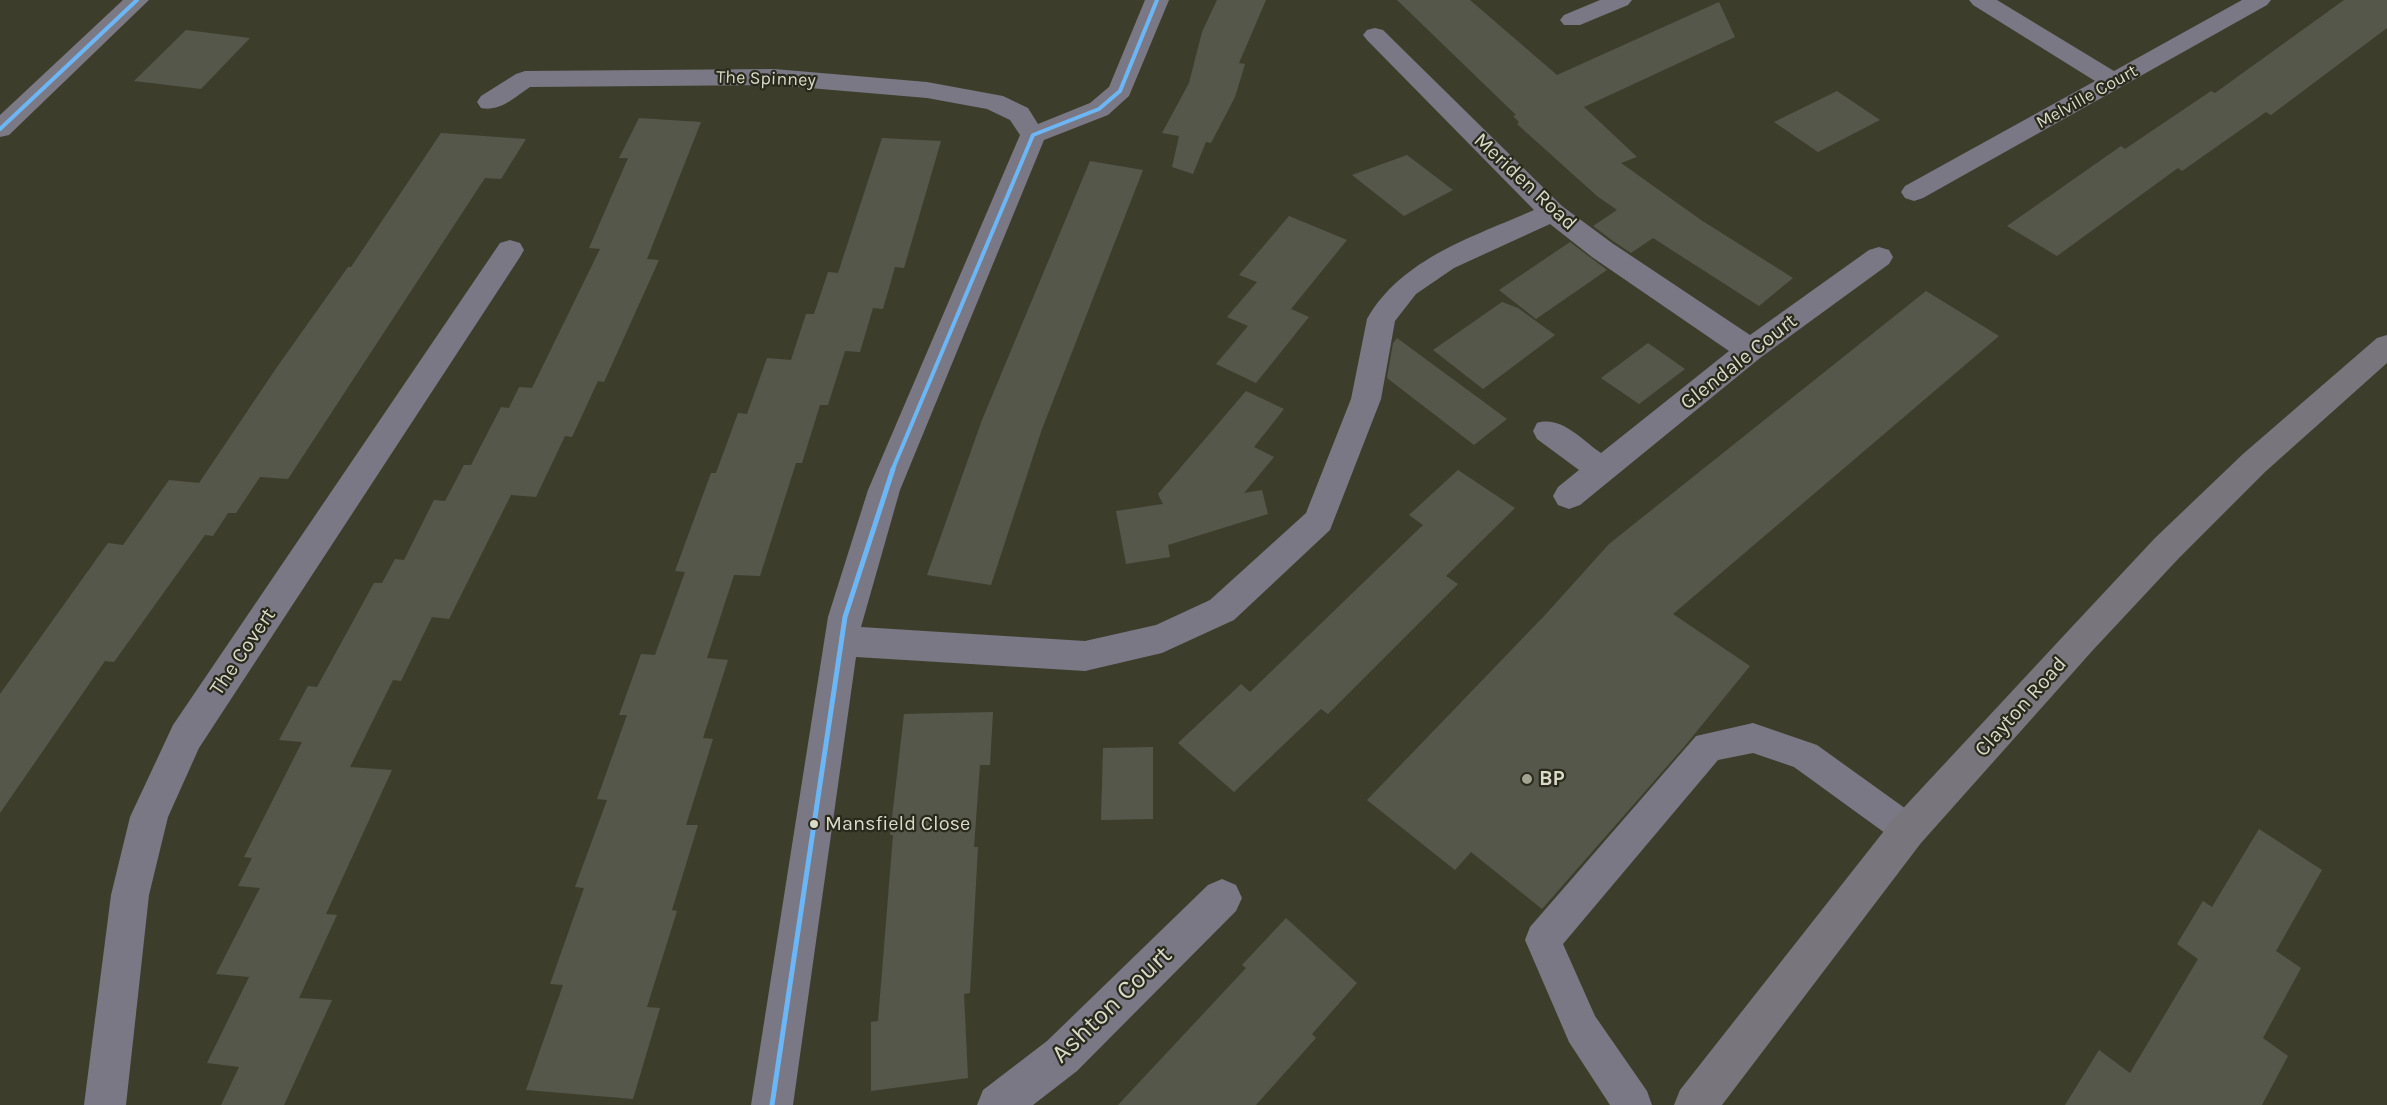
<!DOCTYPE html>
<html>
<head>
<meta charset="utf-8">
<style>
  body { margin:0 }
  canvas { display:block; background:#3d3d2c }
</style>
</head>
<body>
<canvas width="2387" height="1105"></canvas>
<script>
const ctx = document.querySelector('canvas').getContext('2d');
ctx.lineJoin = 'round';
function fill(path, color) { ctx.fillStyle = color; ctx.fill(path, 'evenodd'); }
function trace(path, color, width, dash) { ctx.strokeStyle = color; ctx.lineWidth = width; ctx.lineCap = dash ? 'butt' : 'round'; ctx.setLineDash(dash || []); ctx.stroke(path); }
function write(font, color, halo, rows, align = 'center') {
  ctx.font = font + ' Karla,sans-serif'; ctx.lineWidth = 4.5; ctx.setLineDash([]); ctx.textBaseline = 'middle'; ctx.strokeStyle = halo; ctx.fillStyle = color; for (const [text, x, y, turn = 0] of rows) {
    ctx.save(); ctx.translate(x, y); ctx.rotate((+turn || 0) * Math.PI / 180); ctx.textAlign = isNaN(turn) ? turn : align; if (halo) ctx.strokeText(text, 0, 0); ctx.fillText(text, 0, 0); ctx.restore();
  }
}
fill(new Path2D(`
  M 1217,0 L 1266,0 L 1239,63 L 1245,64 L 1235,97 L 1211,143 L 1206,142 L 1193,174 L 1172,167 L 1179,136 L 1162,133 L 1189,83 L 1202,32 Z
  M 1397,0 L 1470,0 L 1557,75 L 1719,2 L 1735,37 L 1584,107 L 1637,157 L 1621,163 L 1701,220 L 1793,278 L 1759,306 L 1653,238 L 1631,253 L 1613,241 L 1593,226 L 1617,210 L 1597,196 L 1517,124 L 1519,122 L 1513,116 L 1516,115 Z
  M 2344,0 L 2387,0 L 2387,28 L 2271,115 L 2266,112 L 2182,171 L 2178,168 L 2057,256 L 2007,226 L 2121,146 L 2125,149 L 2211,91 L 2215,93 Z
  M 186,30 L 250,38 L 201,89 L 134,81 Z
  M 1837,91 L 1880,120 L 1818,152 L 1774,122 Z
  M 639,118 L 701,122 L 647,259 L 659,260 L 604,382 L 598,381 L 572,437 L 565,436 L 536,497 L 511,495 L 449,619 L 432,617 L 401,681 L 393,680 L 350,767 L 392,770 L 326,914 L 337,915 L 299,998 L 332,1000 L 284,1105 L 221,1105 L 239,1067 L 207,1063 L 249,977 L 216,974 L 260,888 L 238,886 L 252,858 L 244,857 L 302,742 L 279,740 L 308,686 L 317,687 L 374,583 L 382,583 L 395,559 L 404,560 L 434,500 L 445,501 L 464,465 L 471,465 L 501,407 L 509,408 L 519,387 L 532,388 L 600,249 L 589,248 L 628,158 L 619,158 Z
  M 441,133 L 526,139 L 501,179 L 485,178 L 288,479 L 260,477 L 236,513 L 228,513 L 213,536 L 205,535 L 114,662 L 105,661 L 0,813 L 0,694 L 108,543 L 123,545 L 169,480 L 199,483 L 277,367 L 348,267 L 351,267 Z
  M 882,138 L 941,141 L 904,268 L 895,267 L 883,309 L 873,308 L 860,352 L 845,351 L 828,405 L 820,405 L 802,463 L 796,463 L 760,576 L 734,575 L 707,658 L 728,660 L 703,738 L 713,739 L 686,825 L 698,825 L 672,910 L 677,911 L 647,1007 L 660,1008 L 633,1099 L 526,1090 L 563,985 L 550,984 L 584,888 L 575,887 L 607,800 L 597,799 L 627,715 L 619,715 L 641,654 L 655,655 L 685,572 L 675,571 L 711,473 L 716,473 L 738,413 L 747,414 L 767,358 L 791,360 L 806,314 L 814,314 L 828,272 L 838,273 Z
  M 1407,155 L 1453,190 L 1404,216 L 1352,175 Z
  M 1090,161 L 1143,170 L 1042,429 L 991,585 L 927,575 L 982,420 Z
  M 1289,216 L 1347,240 L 1291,309 L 1309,317 L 1256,383 L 1216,364 L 1248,326 L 1227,317 L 1257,282 L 1239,275 Z
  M 1570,242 L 1607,270 L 1536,319 L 1499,290 Z
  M 1926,291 L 1999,336 L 1673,614 L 1750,666 L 1684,747 L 1542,909 L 1471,852 L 1455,870 L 1367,800 L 1546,614 L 1609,544 Z
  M 1502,302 L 1518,308 L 1555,335 L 1483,389 L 1433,350 Z
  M 1397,338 L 1507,419 L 1474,445 L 1387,378 L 1393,343 Z
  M 1648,343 L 1685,369 L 1639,404 L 1601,378 Z
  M 1246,391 L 1284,409 L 1254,447 L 1274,457 L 1244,493 L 1262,490 L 1268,514 L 1168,545 L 1170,557 L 1126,564 L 1116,511 L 1163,504 L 1158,494 Z
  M 1458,470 L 1515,508 L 1446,576 L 1458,584 L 1328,714 L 1321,709 L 1234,792 L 1178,743 L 1241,684 L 1250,692 L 1423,525 L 1409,515 Z
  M 993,712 L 990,765 L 980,765 L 974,847 L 978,847 L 970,993 L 964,994 L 968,1078 L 871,1091 L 871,1022 L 878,1021 L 893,835 L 890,835 L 904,714 Z
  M 1153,747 L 1153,819 L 1101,820 L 1103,748 Z
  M 2259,829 L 2322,870 L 2276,951 L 2301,968 L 2263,1038 L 2288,1056 L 2262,1105 L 2065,1105 L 2099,1050 L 2130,1073 L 2198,959 L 2177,944 L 2203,901 L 2212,907 Z
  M 1286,918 L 1357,983 L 1312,1034 L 1316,1038 L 1256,1105 L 1118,1105 L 1246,968 L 1242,965 Z`), '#54574a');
fill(new Path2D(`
  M 1753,723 L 1817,745 L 1920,819 L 1925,830 L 1920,841 L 1908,846 L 1896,841 L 1794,767 L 1753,753 L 1718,760 L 1563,944 L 1595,1016 L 1647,1091 L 1652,1105 L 1610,1105 L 1569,1042 L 1525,940 L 1530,927 L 1696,736 Z`), '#797884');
fill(new Path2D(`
  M 1145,0 L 1169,0 L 1129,96 L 1108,115 L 1044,140 L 900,490 L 861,627 L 1085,641 L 1156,625 L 1210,600 L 1306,513 L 1351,399 L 1367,319 C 1402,258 1473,237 1534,210 L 1367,40 L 1363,35 L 1367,30 L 1375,28 L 1383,30 L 1562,206 L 1612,243 L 1750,335 L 1869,250 L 1879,247 L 1889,250 L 1893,257 L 1889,264 L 1760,358 L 1580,505 L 1569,509 L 1558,505 L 1553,496 L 1558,487 L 1579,470 L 1537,439 L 1533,431 L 1537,423 C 1561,415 1582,440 1601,453 L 1729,351 L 1592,257 L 1550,224 L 1454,268 L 1416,294 L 1395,321 L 1381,399 L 1330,530 L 1234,620 L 1162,653 L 1085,671 L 856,657 L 793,1105 L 751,1105 L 828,617 L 868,490 L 1020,135 L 1010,120 L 987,109 L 927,98 L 774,85 L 530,87 C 515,97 500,112 481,108 L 477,102 L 481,96 L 516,74 L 525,71 L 774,69 L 927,82 L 1003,96 L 1028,108 L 1038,124 L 1090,103 L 1109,87 Z
  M 1600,0 L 1632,0 L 1628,5 L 1580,25 L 1564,25 L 1560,20 L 1564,15 Z
  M 1969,0 L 1997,0 L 2114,71 L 2242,0 L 2271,0 L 2267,5 L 1923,198 L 1914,201 L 1905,198 L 1901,192 L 1905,186 L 2095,81 L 1973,5 Z
  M 510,240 L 520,243 L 524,250 L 520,257 L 199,748 L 168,817 L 149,895 L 126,1105 L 84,1105 L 111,895 L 130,817 L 173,725 L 500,243 Z
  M 1222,879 L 1236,885 L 1242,898 L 1236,911 L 1077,1071 L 1033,1105 L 977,1105 L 983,1090 L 1047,1041 L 1208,885 Z`), '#797884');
fill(new Path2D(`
  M 123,0 L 149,0 L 9,135 L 0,137 L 0,115 Z`), '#7b7984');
fill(new Path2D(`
  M 2387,335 L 2387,363 L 2265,472 L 2179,558 L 2093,650 L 1921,843 L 1722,1105 L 1674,1105 L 1680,1090 L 1895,817 L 2069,630 L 2155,538 L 2243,454 L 2377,338 Z`), '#78767c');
trace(new Path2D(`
  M 0,129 L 137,0
  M 892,471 L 1033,135 L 1099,109 L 1120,91 L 1157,0`), '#6db6f5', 4);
trace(new Path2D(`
  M 772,1105 L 845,617 L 893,469`), '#6db6f5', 5);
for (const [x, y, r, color] of [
  [1527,779,6,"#a2a391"],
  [814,824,5,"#d9dac7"]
]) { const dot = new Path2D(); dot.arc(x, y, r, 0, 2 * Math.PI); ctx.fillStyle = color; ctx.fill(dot); trace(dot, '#292a1c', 2); }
write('18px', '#d9dac7', '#292a1c', [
  ["The Spinney",766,79,2],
  ["Melville Court",2087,97,-29]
]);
write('20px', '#d9dac7', '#292a1c', [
  ["Mansfield Close",825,824]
], 'left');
write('21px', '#d9dac7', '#292a1c', [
  ["Meriden Road",1525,182,43],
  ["Glendale Court",1739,362,-38],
  ["The Covert",243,652,-56],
  ["Clayton Road",2021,707,-48]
]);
write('bold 21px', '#d9dac7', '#292a1c', [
  ["BP",1539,779]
], 'left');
write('26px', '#d9dac7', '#292a1c', [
  ["Ashton Court",1112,1005,-44]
]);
</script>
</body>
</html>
